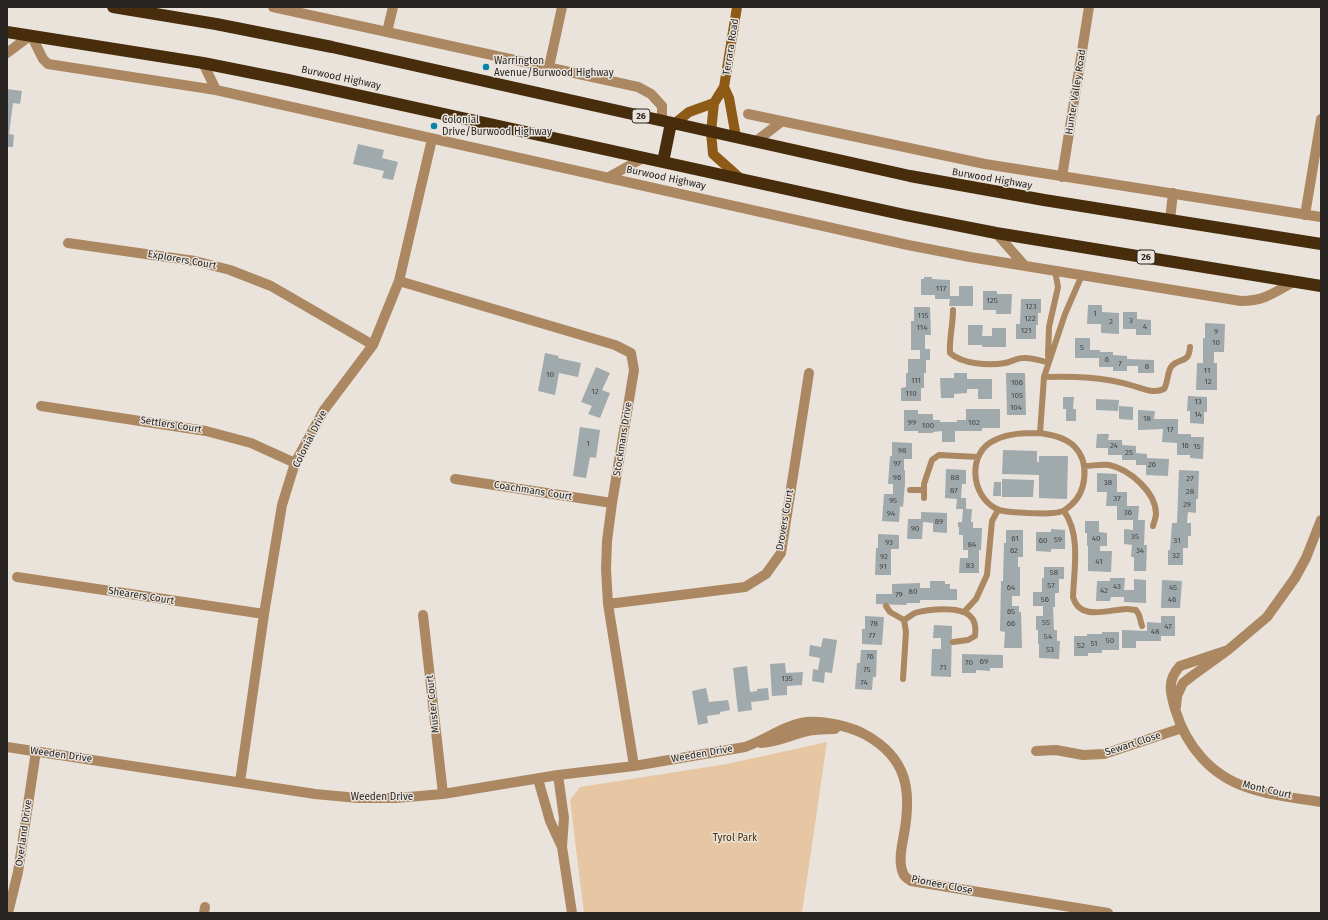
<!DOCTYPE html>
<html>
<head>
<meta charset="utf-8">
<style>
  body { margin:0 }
  #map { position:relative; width:1328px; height:920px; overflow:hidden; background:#e9e3dc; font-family:"Fira Sans",sans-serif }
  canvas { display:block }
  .frame { position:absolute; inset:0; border:8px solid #282523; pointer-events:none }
</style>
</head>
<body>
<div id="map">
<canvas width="1328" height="920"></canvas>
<div class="frame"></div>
</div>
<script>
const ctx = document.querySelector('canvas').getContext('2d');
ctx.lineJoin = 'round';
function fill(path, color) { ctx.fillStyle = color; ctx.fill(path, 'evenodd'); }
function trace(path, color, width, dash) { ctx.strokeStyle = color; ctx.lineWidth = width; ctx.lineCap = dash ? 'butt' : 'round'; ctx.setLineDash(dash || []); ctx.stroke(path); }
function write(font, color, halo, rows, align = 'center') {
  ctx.font = font + ' "Fira Sans",sans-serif'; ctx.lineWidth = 3; ctx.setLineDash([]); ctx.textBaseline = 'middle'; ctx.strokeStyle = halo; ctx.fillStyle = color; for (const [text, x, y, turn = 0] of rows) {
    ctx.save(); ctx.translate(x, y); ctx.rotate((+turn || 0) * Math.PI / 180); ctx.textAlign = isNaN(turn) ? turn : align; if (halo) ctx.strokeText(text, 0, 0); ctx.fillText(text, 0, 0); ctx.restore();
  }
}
fill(new Path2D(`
  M 827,742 L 802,913 L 584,913 L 570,800 L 580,787 L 727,764 Z`), '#e7c6a4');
fill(new Path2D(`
  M 7,89 L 22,91 L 20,104 L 13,103 L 9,134 L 14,135 L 13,147 L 7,147 Z
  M 358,144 L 384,150 L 382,158 L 398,162 L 393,180 L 382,178 L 384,171 L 353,164 Z
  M 924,277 L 932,277 L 932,279 L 950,280 L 950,296 L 959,296 L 959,286 L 973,286 L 973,306 L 949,306 L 950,299 L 935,299 L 935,295 L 921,295 L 921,279 L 924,279 Z
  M 983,291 L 997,291 L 997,294 L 1012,294 L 1011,314 L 996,314 L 996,310 L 983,310 Z
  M 1021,299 L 1041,299 L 1041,313 L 1038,313 L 1038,325 L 1036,325 L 1036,339 L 1016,339 L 1016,324 L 1020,324 Z
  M 1088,305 L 1102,305 L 1102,312 L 1119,313 L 1119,334 L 1101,333 L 1101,324 L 1087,324 Z
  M 914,307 L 930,307 L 931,335 L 925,335 L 925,349 L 930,349 L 930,360 L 926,360 L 926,373 L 924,373 L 924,388 L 921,388 L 921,401 L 901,401 L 901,388 L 906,387 L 906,373 L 908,373 L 908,359 L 920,359 L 920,350 L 911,350 L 911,321 L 914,321 Z
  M 1123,312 L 1137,312 L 1137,319 L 1151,320 L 1151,335 L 1136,335 L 1136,329 L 1123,329 Z
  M 1205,323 L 1225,324 L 1224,352 L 1214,352 L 1214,363 L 1217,363 L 1217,390 L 1196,390 L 1197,363 L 1203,363 L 1203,338 L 1205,338 Z
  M 968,325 L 983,325 L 982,336 L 992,336 L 992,328 L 1006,328 L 1006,347 L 982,347 L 982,345 L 968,345 Z
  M 1075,338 L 1090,338 L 1090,350 L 1100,350 L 1100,352 L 1113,352 L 1113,355 L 1127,356 L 1127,359 L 1154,360 L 1154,373 L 1138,373 L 1138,366 L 1127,366 L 1127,371 L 1113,371 L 1113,367 L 1099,367 L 1099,358 L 1075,358 Z
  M 545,353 L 559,356 L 558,358 L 581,363 L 578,377 L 559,373 L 555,395 L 538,391 Z
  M 596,367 L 610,373 L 602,390 L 610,393 L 600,418 L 588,414 L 592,406 L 581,402 Z
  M 954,373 L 967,373 L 967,379 L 992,379 L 992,399 L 978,399 L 978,389 L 967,389 L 967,393 L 954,394 L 954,398 L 941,398 L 940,378 L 954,378 Z
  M 1006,373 L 1025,373 L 1026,415 L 1007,415 Z
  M 1188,396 L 1207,397 L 1207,412 L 1204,412 L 1204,424 L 1190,423 L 1190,411 L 1187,411 Z
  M 1063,397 L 1074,397 L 1073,409 L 1076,409 L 1076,421 L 1066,421 L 1066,409 L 1063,409 Z
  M 1096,399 L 1119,400 L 1118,411 L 1096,410 Z
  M 1119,406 L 1133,407 L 1133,420 L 1119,419 Z
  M 966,409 L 1000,409 L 1000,428 L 982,428 L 982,431 L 955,431 L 955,442 L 942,442 L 942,431 L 933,432 L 933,433 L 918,433 L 918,431 L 904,431 L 904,410 L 918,410 L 918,414 L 933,414 L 933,420 L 940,420 L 940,422 L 957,422 L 957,420 L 966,420 Z
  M 1138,410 L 1155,411 L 1154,419 L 1178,419 L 1178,434 L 1191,434 L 1191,437 L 1204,437 L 1203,459 L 1190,458 L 1190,455 L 1177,455 L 1177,443 L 1162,442 L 1163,429 L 1138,430 Z
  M 580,427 L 600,430 L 596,458 L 590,457 L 586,478 L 573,476 Z
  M 1097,434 L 1109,434 L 1108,440 L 1122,440 L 1122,445 L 1136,446 L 1136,453 L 1147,454 L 1147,458 L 1169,459 L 1168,476 L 1146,475 L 1146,465 L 1136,465 L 1136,460 L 1122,460 L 1122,455 L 1108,455 L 1108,448 L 1096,448 Z
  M 892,442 L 912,443 L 912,459 L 904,459 L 904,470 L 905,470 L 905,484 L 903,507 L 900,506 L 899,522 L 882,521 L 884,494 L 893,494 L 893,484 L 888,484 L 890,456 L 892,456 Z
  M 1003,450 L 1037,451 L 1037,462 L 1039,462 L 1039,456 L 1068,456 L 1067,499 L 1039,498 L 1039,475 L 1002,474 Z
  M 946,469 L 966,470 L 966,484 L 962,484 L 961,498 L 966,498 L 966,509 L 972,509 L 971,522 L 973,522 L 973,528 L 982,528 L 981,550 L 979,550 L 979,573 L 959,573 L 960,558 L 968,558 L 968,550 L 963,550 L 963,535 L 959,535 L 959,527 L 958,527 L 958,522 L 962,522 L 963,509 L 956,509 L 957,499 L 945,498 Z
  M 1179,470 L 1199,471 L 1198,499 L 1196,499 L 1196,513 L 1188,512 L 1187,523 L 1191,523 L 1191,536 L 1188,536 L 1188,548 L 1183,548 L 1183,565 L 1168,565 L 1168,550 L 1170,550 L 1172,523 L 1177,523 Z
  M 1097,473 L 1117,474 L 1117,492 L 1127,492 L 1127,506 L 1139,506 L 1138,520 L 1145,520 L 1144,545 L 1147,545 L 1146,571 L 1134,571 L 1134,557 L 1131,557 L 1132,545 L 1124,544 L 1124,529 L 1133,530 L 1133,520 L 1117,520 L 1117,506 L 1106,506 L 1107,492 L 1097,492 Z
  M 1002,479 L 1034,480 L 1033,497 L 1002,497 Z
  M 994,482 L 1001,482 L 1001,496 L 993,496 Z
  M 921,512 L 947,513 L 947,533 L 933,532 L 933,523 L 923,522 L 922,539 L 907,539 L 908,519 L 921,519 Z
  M 1085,521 L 1099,521 L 1099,532 L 1107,533 L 1107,546 L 1100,546 L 1100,551 L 1112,551 L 1111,572 L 1088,571 L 1088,546 L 1087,546 L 1087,533 L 1085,533 Z
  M 1051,529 L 1065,530 L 1065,549 L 1051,549 L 1051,552 L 1036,551 L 1036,532 L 1051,532 Z
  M 1006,530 L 1023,530 L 1023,557 L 1018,557 L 1018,567 L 1020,567 L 1020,596 L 1012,596 L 1012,606 L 1019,606 L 1019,612 L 1021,612 L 1022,648 L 1004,648 L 1005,632 L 1000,631 L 1001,581 L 1003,581 L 1004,543 L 1006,543 Z
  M 878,534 L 899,535 L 899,549 L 891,549 L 891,575 L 875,575 L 876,548 L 878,548 Z
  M 1044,567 L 1064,567 L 1064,579 L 1059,579 L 1059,593 L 1055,593 L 1055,607 L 1053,607 L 1054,630 L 1057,630 L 1057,641 L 1060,641 L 1059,659 L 1039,658 L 1039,644 L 1038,644 L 1038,630 L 1036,630 L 1036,616 L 1043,616 L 1043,606 L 1033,606 L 1033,592 L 1042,592 L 1042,578 L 1044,578 Z
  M 1110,578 L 1125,578 L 1124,590 L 1134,590 L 1134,579 L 1146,580 L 1146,603 L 1124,602 L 1124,597 L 1111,597 L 1110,601 L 1096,601 L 1097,581 L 1110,581 Z
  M 1162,580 L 1182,581 L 1180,608 L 1161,608 Z
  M 930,581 L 945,581 L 945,584 L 950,584 L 950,589 L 957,589 L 957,600 L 920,600 L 920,603 L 907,603 L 906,605 L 876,604 L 876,594 L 892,594 L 892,584 L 920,583 L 920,588 L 930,588 Z
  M 865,616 L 884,617 L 882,645 L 862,644 L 862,629 L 865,629 Z
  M 1161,616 L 1175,616 L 1175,636 L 1161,636 L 1161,641 L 1136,641 L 1136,648 L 1122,648 L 1122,630 L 1147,631 L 1147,622 L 1161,623 Z
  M 934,625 L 952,626 L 951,677 L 931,676 L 932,649 L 941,649 L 941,638 L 933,638 Z
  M 1102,632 L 1119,632 L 1119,650 L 1102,650 L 1102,653 L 1088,653 L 1088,656 L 1074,656 L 1074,636 L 1087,636 L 1087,634 L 1102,634 Z
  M 823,638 L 837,640 L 832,673 L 825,672 L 824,683 L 812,681 L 813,669 L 818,670 L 820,658 L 809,656 L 810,645 L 821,647 Z
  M 861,650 L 877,650 L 876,677 L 873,677 L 872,690 L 855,689 L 857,663 L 860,663 Z
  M 962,654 L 1003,655 L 1003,668 L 990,668 L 990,671 L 976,670 L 976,673 L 962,673 Z
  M 785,663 L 786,673 L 803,672 L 802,685 L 787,686 L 787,695 L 772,696 L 770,664 Z
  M 747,666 L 750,692 L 757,691 L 757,689 L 768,688 L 769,700 L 751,702 L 752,710 L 738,712 L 733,668 Z
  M 706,688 L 709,702 L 728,700 L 730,710 L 720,712 L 720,714 L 707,716 L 708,723 L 698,725 L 692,691 Z`), '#a0a9ac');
trace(new Path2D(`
  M 953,310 C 953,325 949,339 950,353 C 962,364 989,366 1005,363 C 1011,362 1017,358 1023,358 C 1031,357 1040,361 1048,362
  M 1048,356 L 1049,327 L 1058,287 L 1055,271
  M 1044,377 C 1075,376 1104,377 1134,386 C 1144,389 1154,394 1164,389 C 1168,383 1167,373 1171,367 C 1178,357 1189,365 1190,347
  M 1040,433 C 1052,435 1064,437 1074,446 C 1090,462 1087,492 1070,506 C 1068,507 1066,510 1063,511 C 1052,515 1038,513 1027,513 C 1018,512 1005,513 997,509 C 970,496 967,452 995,440 C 1009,433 1025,433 1040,433 Z
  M 1040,433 L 1044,377 L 1065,314 L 1082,275
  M 1084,466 C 1092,466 1101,464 1109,465 C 1129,469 1156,492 1156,514 C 1156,517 1154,522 1153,526
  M 910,490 L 923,490
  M 924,498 L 924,484 L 932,460 L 939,455 L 978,457
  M 1064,511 C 1081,535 1074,569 1073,597 C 1080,622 1109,609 1127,609 C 1130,609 1133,610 1136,610 L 1139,615 L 1142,626
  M 886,606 L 890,612 L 904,620 L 906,632 L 903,679
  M 964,612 L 976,599 L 987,575 L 992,521 L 998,510
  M 904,620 C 908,618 911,615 915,613 C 928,609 960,606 970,616 C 976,621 976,629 975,636 L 968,640 L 953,642`), '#ab8861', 6);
trace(new Path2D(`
  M 273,7 L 638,87 L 651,94 L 662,106 L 662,121
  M 387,32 L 393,7
  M 7,53 L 31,35 L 43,59 L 48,64 L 216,90 L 908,245 L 970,257 L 1241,301 C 1265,301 1275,292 1295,281
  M 203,63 L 216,90
  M 549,67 L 562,7
  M 748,114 L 985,164 L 1321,217
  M 755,142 L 781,122
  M 1062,177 L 1089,7
  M 607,178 L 643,158
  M 1305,215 L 1321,119
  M 1170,220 L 1173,193
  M 996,233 L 1025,266
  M 68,243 L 195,261 L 230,270 L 271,286 L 373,345
  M 399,281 L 615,345 L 631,353 L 634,370 L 612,503 L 607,541 L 606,569 L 608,604 L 634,766
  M 41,406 L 206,431 L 251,443 L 295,463
  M 455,479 L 612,503
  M 17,577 L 264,614
  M 608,604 L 745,587 L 766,574 L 781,553 L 809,373
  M 423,615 L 443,794
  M 1228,650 L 1180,666 C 1167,680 1170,692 1175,709 C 1186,746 1211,776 1249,788 C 1272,796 1297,798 1321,802
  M 1176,707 L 1177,696 L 1183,683 L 1192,676 L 1228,650 L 1267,617 L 1295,578 L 1306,558 L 1321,520
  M 761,743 C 777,742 789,736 804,732 C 814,729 825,729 835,729
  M 7,747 L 315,794 L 358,798 L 396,798 L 443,794 L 558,775 L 634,766 L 745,747 C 766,740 784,725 807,722 C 823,720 852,727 866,735 C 907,758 912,790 904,834 C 902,846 898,861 903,873 C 904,877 908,879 911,881 L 1108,913
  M 1036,751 L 1056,750 L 1083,755 L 1104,754 L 1182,728
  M 558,775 L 564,818 L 562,847 L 572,913
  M 538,779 L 550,821 L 561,845
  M 240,782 L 264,614 L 282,505 L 295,463 L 324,410 L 373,345 L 399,281 L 432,139
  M 8,913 L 18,872 L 36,751
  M 204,913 L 205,907`), '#ab8861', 10);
trace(new Path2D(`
  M 737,7 L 724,87 L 714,103 L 711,132 L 713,154 L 741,179
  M 724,87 L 729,98 L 736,137
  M 674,124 L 689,112 L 714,103`), '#8d5b16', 10);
trace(new Path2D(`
  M 113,7 L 216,24 L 332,47 L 910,176 L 1044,200 L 1321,244
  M 7,32 L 203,63 L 288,80 L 905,215 L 996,233 L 1321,286
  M 663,162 L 671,123`), '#482d0c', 12);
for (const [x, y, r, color] of [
  [486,67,4,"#0585a9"],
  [434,126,4,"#0585a9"]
]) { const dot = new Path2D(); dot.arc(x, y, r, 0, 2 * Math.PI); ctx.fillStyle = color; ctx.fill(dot); trace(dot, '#e9e3dc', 1.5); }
write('8px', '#464645', null, [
  ["117",941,289],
  ["125",992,301],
  ["123",1031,307],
  ["1",1095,314],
  ["115",923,316],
  ["122",1030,319],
  ["3",1131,321],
  ["2",1111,322],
  ["4",1145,327],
  ["114",922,328],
  ["121",1026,331],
  ["9",1216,332],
  ["10",1216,343],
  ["5",1082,348],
  ["6",1107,360],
  ["7",1120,364],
  ["8",1147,367],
  ["11",1207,371],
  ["10",550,375],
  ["111",916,381],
  ["12",1208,382],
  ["106",1017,383],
  ["12",595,392],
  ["110",911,394],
  ["105",1017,396],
  ["13",1198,402],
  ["104",1016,408],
  ["14",1198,415],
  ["18",1147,419],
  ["99",912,423],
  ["102",974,423],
  ["100",928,426],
  ["17",1170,430],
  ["1",588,444],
  ["24",1114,446],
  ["16",1185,446],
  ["15",1197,447],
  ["98",902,451],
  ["25",1129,453],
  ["97",897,464],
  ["26",1152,465],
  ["96",897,478],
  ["88",955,478],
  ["27",1190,479],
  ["38",1108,483],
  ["87",954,491],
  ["28",1190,492],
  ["37",1117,499],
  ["95",893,501],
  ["29",1187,505],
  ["36",1128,513],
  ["94",891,514],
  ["89",939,522],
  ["90",915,529],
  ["35",1135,537],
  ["61",1015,539],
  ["40",1096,539],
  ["59",1058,540],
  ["60",1043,541],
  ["31",1177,541],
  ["93",889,543],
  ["84",972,545],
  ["62",1014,551],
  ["34",1140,551],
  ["32",1176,556],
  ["92",884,557],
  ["41",1099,562],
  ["83",970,566],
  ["91",883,567],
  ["58",1054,573],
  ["57",1051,586],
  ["43",1117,587],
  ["64",1011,588],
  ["45",1173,588],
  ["42",1104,591],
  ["80",913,592],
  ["79",899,595],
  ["56",1045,600],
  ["46",1172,600],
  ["65",1011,612],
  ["55",1046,623],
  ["78",874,624],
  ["66",1011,624],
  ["47",1168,627],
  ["48",1155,632],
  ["77",872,636],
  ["54",1048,637],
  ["50",1110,641],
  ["51",1094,644],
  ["52",1081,646],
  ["53",1050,650],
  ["76",870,657],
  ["69",984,662],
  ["70",969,663],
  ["71",943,668],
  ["75",867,670],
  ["135",787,679],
  ["74",864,683]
]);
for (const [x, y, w] of [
  [641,116,18],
  [1146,257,18]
]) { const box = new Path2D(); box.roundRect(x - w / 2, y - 7, w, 14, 3); ctx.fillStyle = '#e9e3dc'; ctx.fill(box); trace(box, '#282523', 1); }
write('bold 9px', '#282523', null, [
  ["26",641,116],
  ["26",1146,257]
]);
write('10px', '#282523', '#e9e3dc', [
  ["Terrara Road",731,47,-81],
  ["Burwood Highway",341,78,12],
  ["Hunter Valley Road",1076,92,-81],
  ["Burwood Highway",666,178,12],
  ["Burwood Highway",992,179,10],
  ["Explorers Court",182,260,10],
  ["Settlers Court",171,425,9],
  ["Colonial Drive",310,439,-63],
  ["Stockmans Drive",623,439,-81],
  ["Coachmans Court",533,491,9],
  ["Drovers Court",785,520,-80],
  ["Shearers Court",141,596,9],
  ["Muster Court",433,704,-96],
  ["Sewart Close",1133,744,-18],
  ["Weeden Drive",702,754,-10],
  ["Weeden Drive",61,755,8],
  ["Mont Court",1267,790,13],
  ["Weeden Drive",382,797],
  ["Overland Drive",24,833,-82],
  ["Pioneer Close",942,885,11]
]);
write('10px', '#282523', '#e9e3dc', [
  ["Warrington",494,61],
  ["Avenue/Burwood Highway",494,73],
  ["Colonial",442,120],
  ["Drive/Burwood Highway",442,132]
], 'left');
write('10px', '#4b2b00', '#e9e3dc', [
  ["Tyrol Park",735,838]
]);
</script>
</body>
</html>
